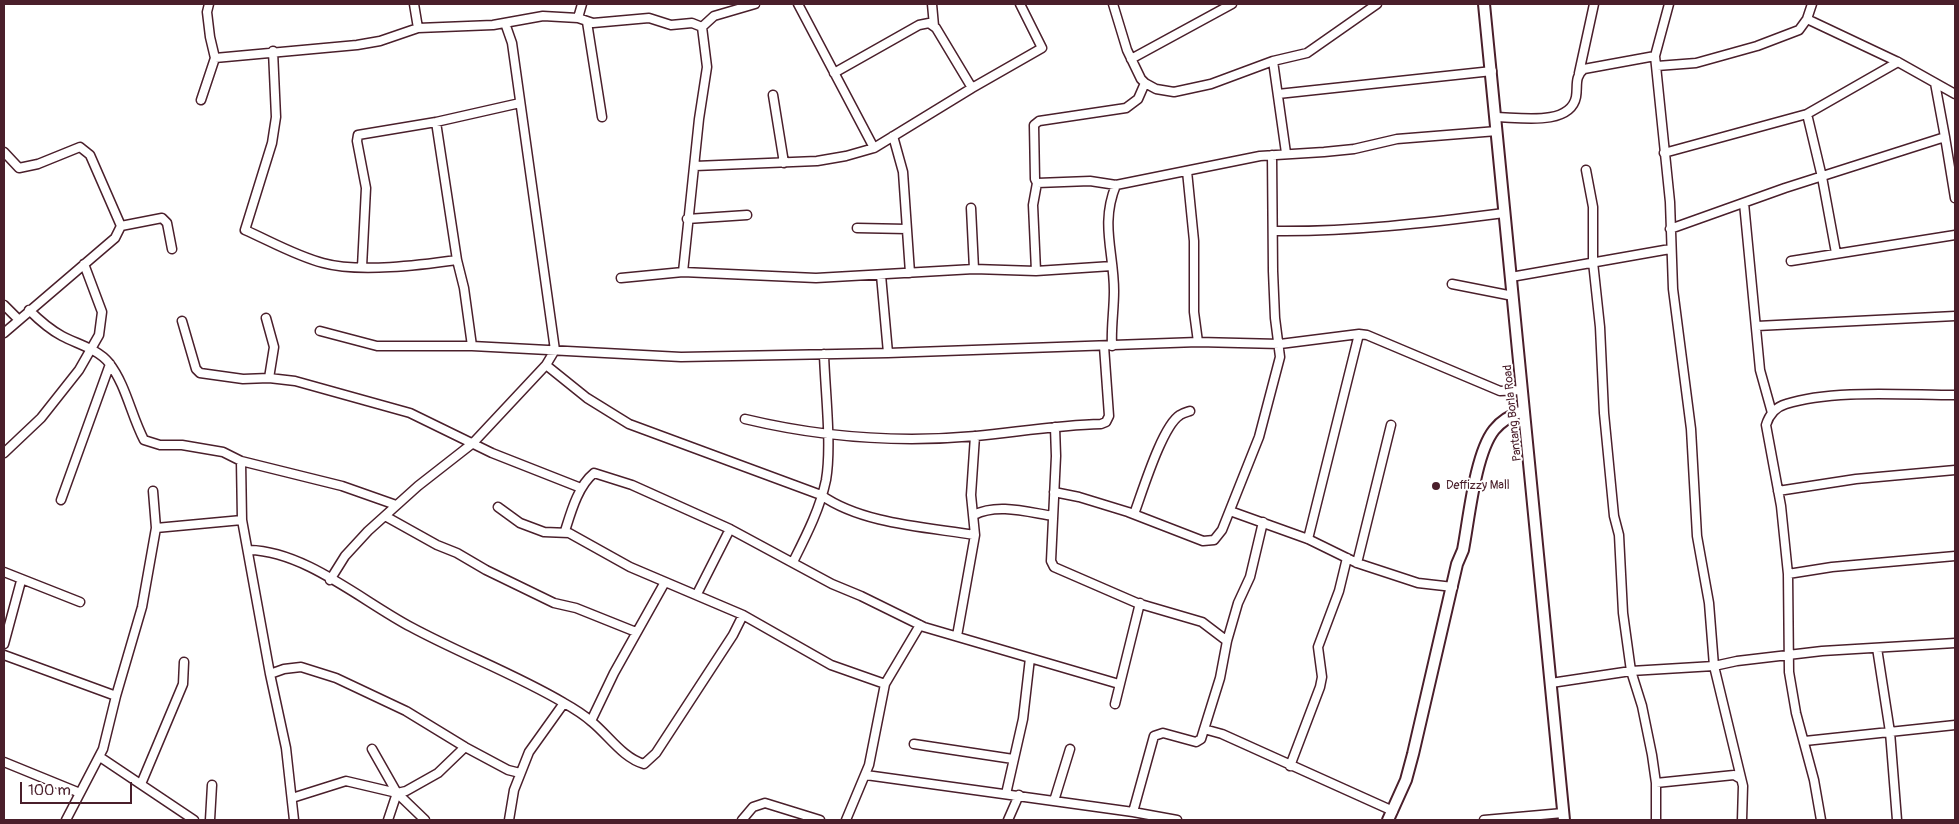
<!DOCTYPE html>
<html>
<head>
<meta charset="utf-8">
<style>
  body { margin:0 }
  #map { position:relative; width:1959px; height:824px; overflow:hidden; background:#fff; font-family:Pangolin,sans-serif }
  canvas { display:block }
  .frame { position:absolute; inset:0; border:5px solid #4a1f2b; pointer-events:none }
  .scale { position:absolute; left:20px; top:782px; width:112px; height:22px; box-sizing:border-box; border:2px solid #4a1f2b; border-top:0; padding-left:6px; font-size:15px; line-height:18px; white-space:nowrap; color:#4a1f2b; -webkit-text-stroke:4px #fff; paint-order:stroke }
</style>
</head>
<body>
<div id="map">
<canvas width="1959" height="824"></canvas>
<div class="frame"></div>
<div class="scale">100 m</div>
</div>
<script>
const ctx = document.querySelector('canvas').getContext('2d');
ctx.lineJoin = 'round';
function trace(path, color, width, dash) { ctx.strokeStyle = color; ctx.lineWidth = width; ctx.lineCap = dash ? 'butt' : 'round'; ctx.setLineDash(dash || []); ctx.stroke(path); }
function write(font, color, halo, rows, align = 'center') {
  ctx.font = font + ' Pangolin,sans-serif'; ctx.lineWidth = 4; ctx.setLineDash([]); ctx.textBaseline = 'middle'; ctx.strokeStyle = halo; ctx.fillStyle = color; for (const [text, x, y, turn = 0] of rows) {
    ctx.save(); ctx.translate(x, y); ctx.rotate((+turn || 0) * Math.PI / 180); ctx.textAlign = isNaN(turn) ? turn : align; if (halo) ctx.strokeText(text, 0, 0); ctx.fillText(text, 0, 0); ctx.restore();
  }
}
const street = new Path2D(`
  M 414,4 L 418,28
  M 798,4 L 874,148
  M 932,4 L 934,26
  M 1113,4 L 1127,50 L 1141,79 L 1145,83 L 1156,89 L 1174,92 L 1211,84 L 1273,61 L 1307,53 L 1377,4
  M 1669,4 L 1655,56 L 1670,202 L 1673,289 L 1691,429 L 1697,536 L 1709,603 L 1714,666 L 1743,786 L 1742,820
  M 578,18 L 582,4
  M 1807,19 L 1812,4
  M 587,22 L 602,117
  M 273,51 L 276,117 L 272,143 L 245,230 C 270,241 296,256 323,263 C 359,273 421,265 457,260
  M 215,58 L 357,45 L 380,41 L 418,28 L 493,25 L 543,16 L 578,18 L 593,23 L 649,18 L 671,25 L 692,23 L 702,27 L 714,16 L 755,4
  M 1131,59 L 1232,4
  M 1273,61 L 1286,153
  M 1657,66 L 1696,63 L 1757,46 L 1799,30 L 1807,19 L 1898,62 L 1955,94
  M 834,73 L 919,25 L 929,23 L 936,28 L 972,88
  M 1579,73 L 1594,4
  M 1145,83 L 1138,99 L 1126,108 L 1039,121 L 1034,125 L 1035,179 L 1037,183 L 1090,181 L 1116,185 L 1260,156 L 1324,152 L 1354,149 L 1397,139 L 1497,131
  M 1935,83 L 1945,137
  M 1278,94 L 1492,71
  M 773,95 L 784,163
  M 201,100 L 215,58 L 210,37 L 207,12 L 209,4
  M 1807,114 L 1898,62
  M 1496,117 C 1517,117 1570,127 1576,97 C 1578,86 1574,77 1584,69 L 1655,56
  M 436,122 L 457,260 L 464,288 L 472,346
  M 893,136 L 903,172 L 910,273
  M 4,152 L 19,168 L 38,164 L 80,147 L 90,155 L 121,226 L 115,238 L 4,333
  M 1664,153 L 1807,114 L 1822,177 L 1836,253
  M 695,166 L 817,161 L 846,156 L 874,148 L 972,88 L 1042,48 L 1020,4
  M 1586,170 L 1593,207 L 1593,262 L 1600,327 L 1604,413 L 1614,516 L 1619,535 L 1623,613 L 1631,671 L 1642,706 L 1652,755 L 1656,783 L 1656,820
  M 1187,171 L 1194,241 L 1194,312 L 1198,342
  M 1744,203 L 1760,370 L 1772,413
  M 971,208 L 974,269
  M 687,219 L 747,215
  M 121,226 L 162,218 L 167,223 L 172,249
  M 857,228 L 907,229
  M 1670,229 L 1785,188 L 1945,137 L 1955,198
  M 1273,231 C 1350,232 1427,223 1504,213
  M 1791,261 L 1955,235
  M 362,267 L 366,188 L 357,141 L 358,135 L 436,122 L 520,103
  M 1036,271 L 1033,205 L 1037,183
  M 683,272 L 699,119 L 707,67 L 702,27
  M 881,275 L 888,353
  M 1511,277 L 1670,249
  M 621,278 L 683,272 L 816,278 L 974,269 L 1036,271 L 1112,266
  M 1452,284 L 1513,296
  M 4,305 L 18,319
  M 29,310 C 39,320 49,329 62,336 C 77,344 98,349 109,363 C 126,385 131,415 144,440 L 160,445 L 182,445 L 223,452 L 241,461 L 342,486 L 396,505
  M 266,318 L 274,347 L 269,378
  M 182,321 L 196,369 L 200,373 L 243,379 L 269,378 L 295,381 L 410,413 L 492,453 L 581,488
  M 1757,326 L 1955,316
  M 320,331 L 377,346 L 472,346 L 681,357 L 888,353 L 1198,342 L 1280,344 L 1359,334 L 1367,335 L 1500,391 L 1522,390
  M 1112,346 C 1111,327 1114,310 1114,291 C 1114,252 1100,224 1116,185
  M 546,365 L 587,398 L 629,424 L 821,495 C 862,524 926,527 975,535
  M 745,419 C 820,437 899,443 976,436 C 1017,432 1059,425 1101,424 L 1106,422 L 1109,416 L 1104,346
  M 1055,427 L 1056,456 L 1051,561 L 1054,567 L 1137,603 L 1202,622 L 1227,641
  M 4,453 L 41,418 L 79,370 L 99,335 L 102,312 L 84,264
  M 241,461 L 242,520 L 270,674 L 286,748 L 294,820
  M 1778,491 L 1856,479 L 1955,470
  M 1054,492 L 1079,497 L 1128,512 L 1203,541 L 1214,540 L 1222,530 L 1259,437 L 1280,357 L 1275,318 L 1273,271 L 1272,155
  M 61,500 L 110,364
  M 498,507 L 520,523 L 544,532 L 569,533 L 630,567 L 743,615 L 831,665 L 885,684
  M 1230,511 L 1308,539 L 1357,563 L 1418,583 L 1453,587
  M 1134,514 C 1142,493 1162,426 1180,415 C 1183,413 1187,412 1190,411
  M 974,515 C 997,503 1027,512 1053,516
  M 385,516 L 437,545 L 457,553 L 486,570 L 554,603 L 576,608 L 636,632
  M 156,528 L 242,520
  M 565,531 C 571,512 578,486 594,473 L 632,485 L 730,529 L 832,584 L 861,596 L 924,627 L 1119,684
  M 1308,539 L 1359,334
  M 249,550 C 305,551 362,601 411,627 C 461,654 515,674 564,703 C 573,708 584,715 592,722 C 609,736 623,758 644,764 L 656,753 L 733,635 L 743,615
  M 793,562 C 806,536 820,509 826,480 C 832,445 825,390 824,354
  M 1357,563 L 1391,425
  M 4,572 L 80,602
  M 1788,574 L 1832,567 L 1955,556
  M 330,580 L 345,556 L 368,531 L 418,486 L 473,443 L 546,365 L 555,350 L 512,43 L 505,23
  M 697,594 L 730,529
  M 957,636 L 975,535 L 971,495 L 975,436
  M 4,644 L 21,581
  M 1877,648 L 1890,732 L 1897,820
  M 4,655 L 116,696
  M 270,674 L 284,669 L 301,667 L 336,678 L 406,711 L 465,747 L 508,770 L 520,773
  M 1551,683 L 1631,671 L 1714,666 L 1737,661 L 1822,651 L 1955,643
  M 1115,704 L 1140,603
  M 591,721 L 614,673 L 665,582
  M 1204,729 L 1222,734 L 1393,811
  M 1805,741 L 1955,725
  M 914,744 L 1013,759
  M 372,749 L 397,793 L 425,820
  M 100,757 L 194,820
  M 4,762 L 80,793
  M 1290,766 L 1320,687 L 1322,677 L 1318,647 L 1339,591 L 1347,558
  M 866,775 L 1133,812 L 1177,820
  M 1656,783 L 1734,775 L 1741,779
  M 141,784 L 183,684 L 184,662
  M 1006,794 L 1023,719 L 1030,658
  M 292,798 L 346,781 L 397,793 L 406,791 L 438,773 L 465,747
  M 1054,801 L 1070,749
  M 1133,812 L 1154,736 L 1163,733 L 1196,742 L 1201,739 L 1220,678 L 1227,641 L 1238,603 L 1250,577 L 1263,522
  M 66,820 L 103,749 L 116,696 L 142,607 L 156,528 L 153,491
  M 210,820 L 212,785
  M 388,820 L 397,793
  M 509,820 L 514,790 L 529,752 L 564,703
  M 742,820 L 753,807 L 765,803 L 820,820
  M 846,820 L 869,765 L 885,684 L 920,625
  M 1008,820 L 1019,795
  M 1484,820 L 1563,813
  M 1821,820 L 1814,780 L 1796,713 L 1789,672 L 1788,574 L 1781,506 L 1766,425 C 1769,415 1776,407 1786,404 C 1832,389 1906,395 1955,395`);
const secondary = new Path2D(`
  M 1484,4 L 1564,820
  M 1388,820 L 1406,780 L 1413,754 L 1457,564 L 1463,550 C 1469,519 1475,454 1494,430 C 1502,420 1511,415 1523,411`);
trace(street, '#4a1f2b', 11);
trace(secondary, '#4a1f2b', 14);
trace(street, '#fff', 8);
trace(secondary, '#fff', 10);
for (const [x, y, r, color] of [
  [1436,486,5,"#4a1f2b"]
]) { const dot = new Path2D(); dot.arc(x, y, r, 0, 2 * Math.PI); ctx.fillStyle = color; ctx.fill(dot); trace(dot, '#fff', 2); }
write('12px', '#4a1f2b', '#fff', [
  ["Pantang Borla Road",1513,413,-96]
]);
write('12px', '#4a1f2b', '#fff', [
  ["Deffizzy Mall",1446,486]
], 'left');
</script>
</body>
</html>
